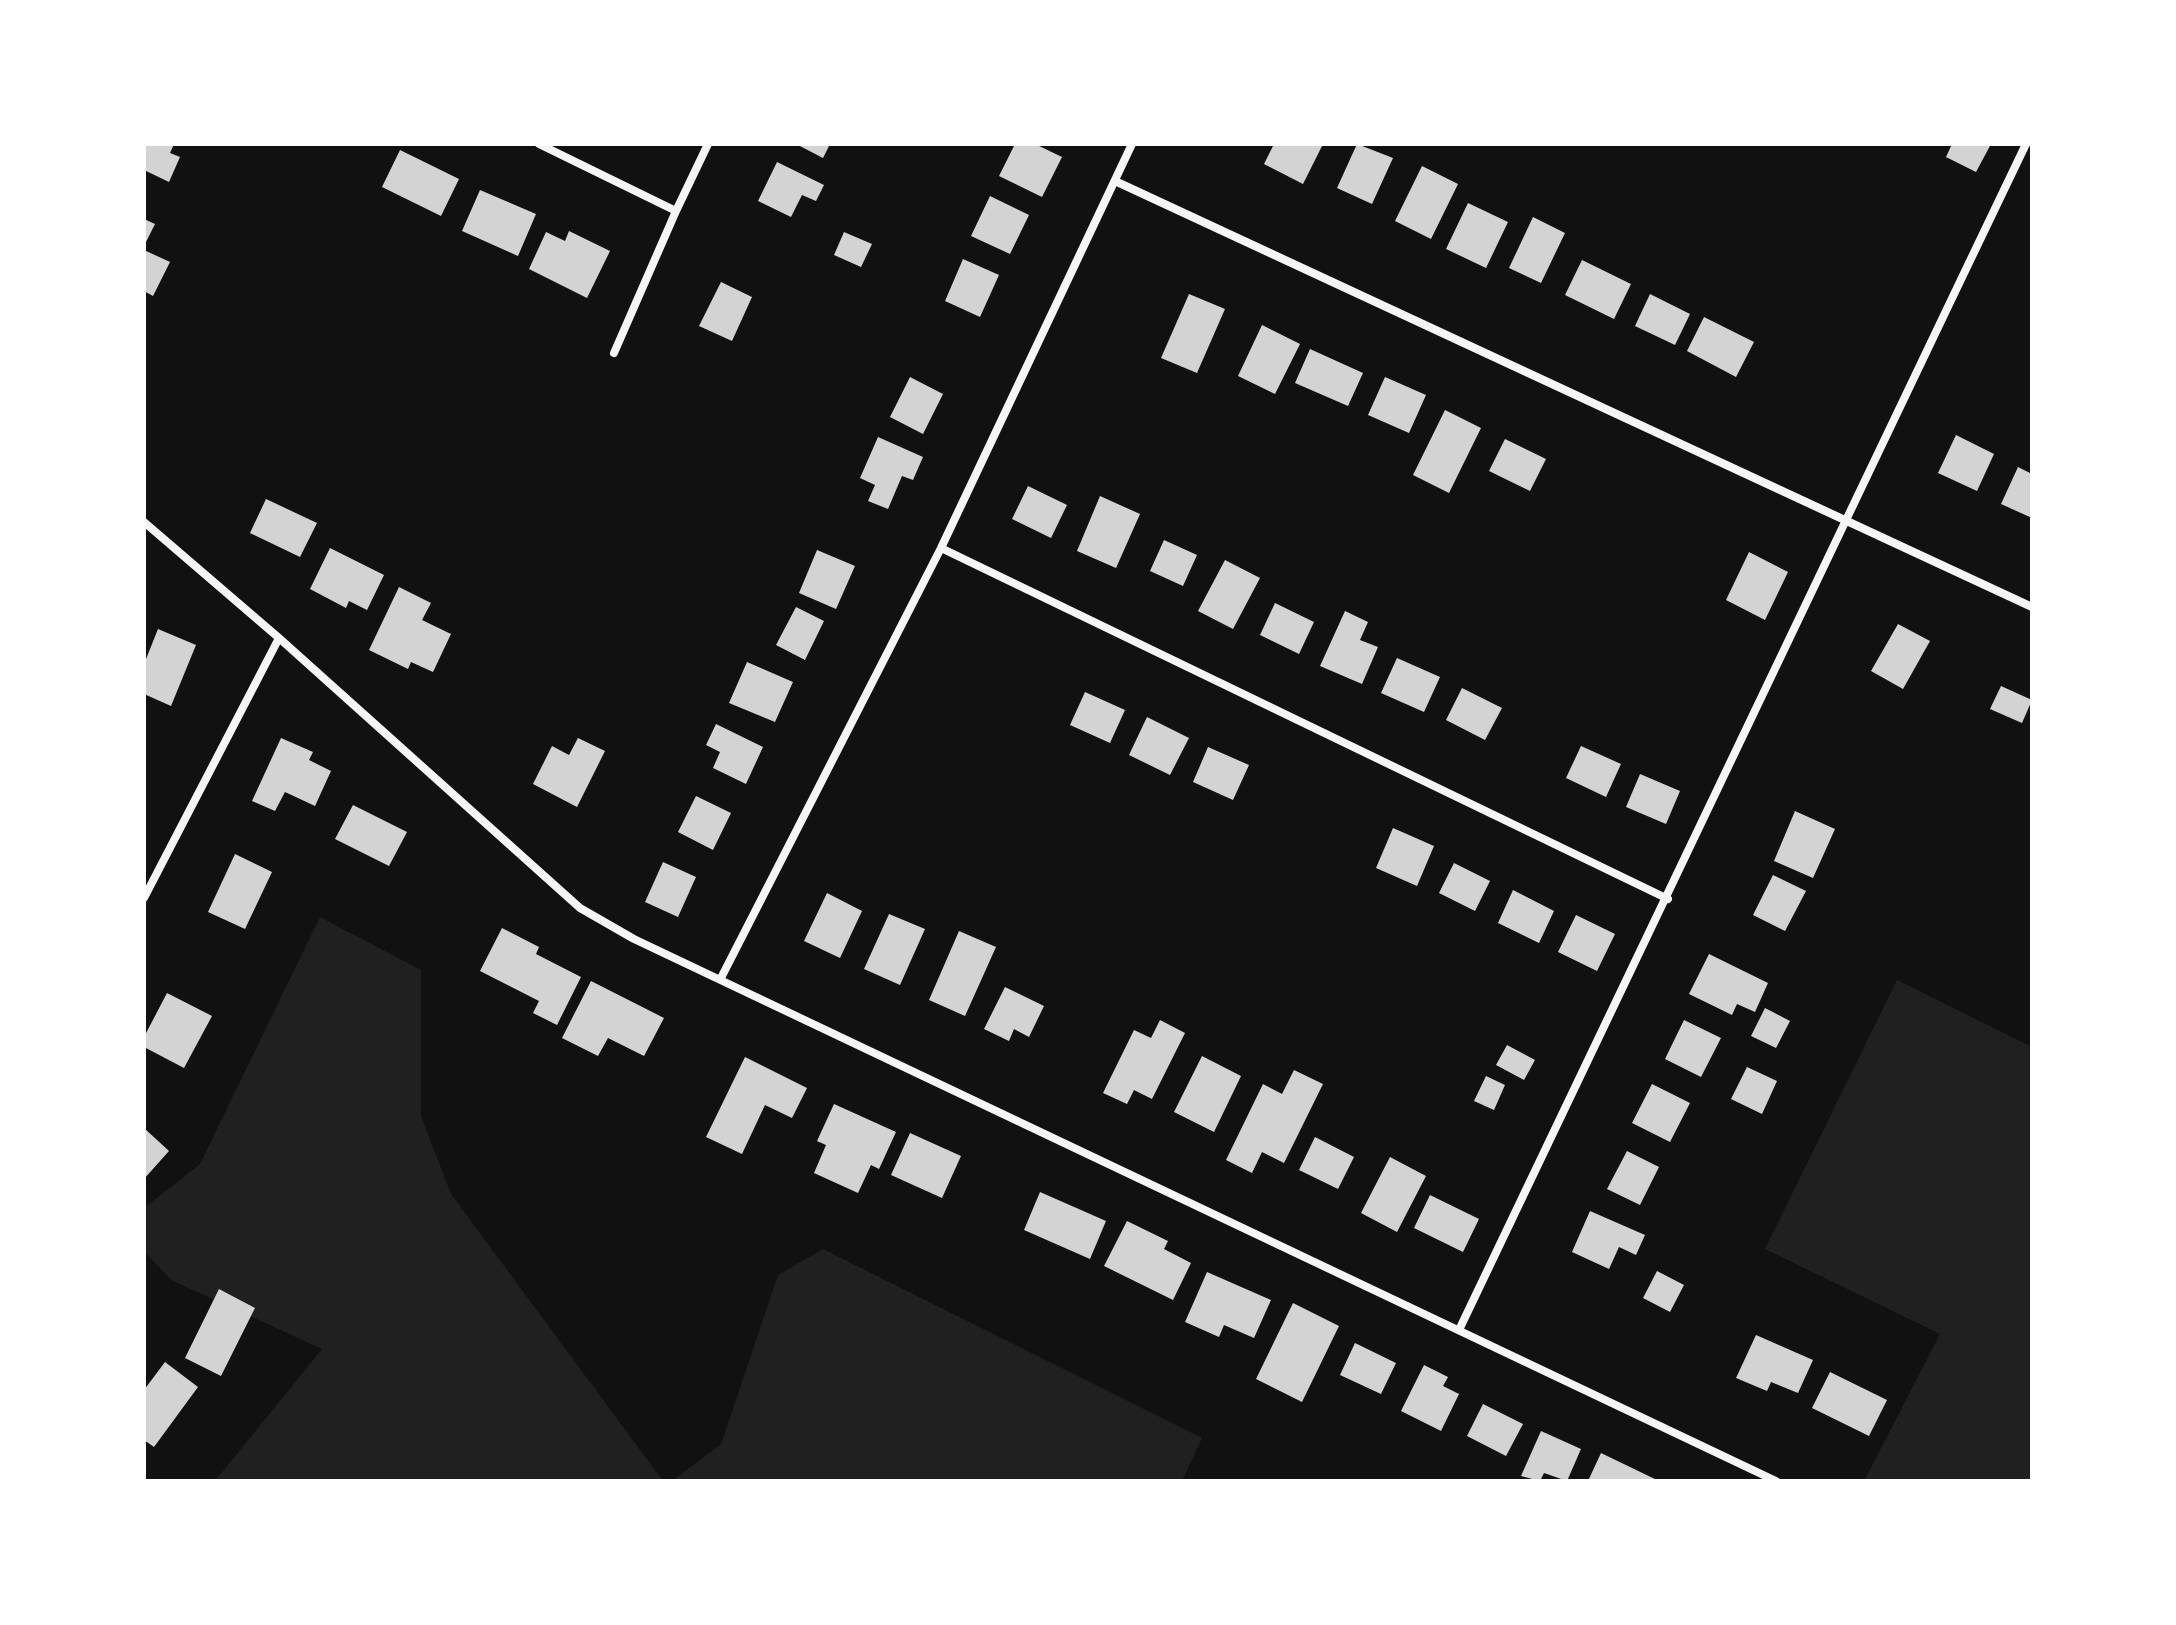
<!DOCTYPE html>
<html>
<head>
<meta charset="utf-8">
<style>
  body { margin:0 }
  #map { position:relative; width:2176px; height:1625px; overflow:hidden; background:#111; font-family:"Sofia Sans Condensed",sans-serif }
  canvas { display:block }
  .frame { position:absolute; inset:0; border:146px solid #fff; pointer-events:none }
</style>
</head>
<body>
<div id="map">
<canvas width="2176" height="1625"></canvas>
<div class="frame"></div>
</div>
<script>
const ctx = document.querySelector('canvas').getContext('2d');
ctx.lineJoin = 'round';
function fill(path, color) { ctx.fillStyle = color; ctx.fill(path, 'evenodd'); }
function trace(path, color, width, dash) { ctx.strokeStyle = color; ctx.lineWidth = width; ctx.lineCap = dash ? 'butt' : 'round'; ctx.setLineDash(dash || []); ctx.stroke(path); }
fill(new Path2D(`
  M 320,917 L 421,970 L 421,1116 L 451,1194 L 663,1481 L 215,1481 L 322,1349 L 171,1280 L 144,1251 L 144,1208 L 200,1164 Z
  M 1897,980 L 2032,1047 L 2032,1481 L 1864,1481 L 1940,1334 L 1765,1249 Z
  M 823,1249 L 1202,1438 L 1182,1481 L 672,1481 L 721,1444 L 778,1275 Z`), '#202020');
fill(new Path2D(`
  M 144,144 L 174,144 L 170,153 L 180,157 L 169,182 L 144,170 Z
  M 796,144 L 830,144 L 823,158 Z
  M 1015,144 L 1035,144 L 1062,157 L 1042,197 L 999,176 Z
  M 1274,144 L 1323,144 L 1303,184 L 1264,164 Z
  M 1357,144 L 1393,158 L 1372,204 L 1337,188 Z
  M 1952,144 L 1991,144 L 1976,172 L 1946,157 Z
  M 400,150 L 459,179 L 441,216 L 382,187 Z
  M 777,162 L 824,185 L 816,201 L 802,195 L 791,217 L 758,201 Z
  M 1422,166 L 1458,184 L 1431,239 L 1395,221 Z
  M 480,190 L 536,214 L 518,256 L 462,231 Z
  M 990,196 L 1029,215 L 1010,254 L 971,236 Z
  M 1468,203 L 1508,222 L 1486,268 L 1446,249 Z
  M 1533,217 L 1565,233 L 1541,283 L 1509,268 Z
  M 144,219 L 155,224 L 144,246 Z
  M 569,231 L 610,251 L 587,298 L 529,269 L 546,232 L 565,241 Z
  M 844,232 L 872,244 L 861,267 L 834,255 Z
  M 144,250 L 170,262 L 153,296 L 144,291 Z
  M 963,259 L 999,275 L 980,317 L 945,301 Z
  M 1582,260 L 1631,284 L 1614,319 L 1565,295 Z
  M 721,282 L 752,297 L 732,341 L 699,326 Z
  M 1189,294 L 1225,309 L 1197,373 L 1161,358 Z
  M 1650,294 L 1690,314 L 1675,345 L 1635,326 Z
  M 1704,317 L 1754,342 L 1736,377 L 1687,351 Z
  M 1262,325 L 1300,344 L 1275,394 L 1238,376 Z
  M 1310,349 L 1363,373 L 1348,406 L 1295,383 Z
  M 910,377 L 943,394 L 923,434 L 890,417 Z
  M 1385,377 L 1426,395 L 1409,433 L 1368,415 Z
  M 1445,410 L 1481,428 L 1449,493 L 1413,475 Z
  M 1956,435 L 1994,454 L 1977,491 L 1938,473 Z
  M 878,437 L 923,457 L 913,480 L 902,476 L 888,509 L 868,501 L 875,485 L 860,478 Z
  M 1505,439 L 1546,459 L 1530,491 L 1489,471 Z
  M 2018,467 L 2032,474 L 2032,518 L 2001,504 Z
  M 1028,486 L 1067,505 L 1051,538 L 1012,519 Z
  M 1100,496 L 1140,514 L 1116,568 L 1077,551 Z
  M 266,499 L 317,523 L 300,557 L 250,533 Z
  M 1164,540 L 1197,555 L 1183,586 L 1150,571 Z
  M 330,548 L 384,575 L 367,610 L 349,601 L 346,608 L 310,589 Z
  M 817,550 L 855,566 L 836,609 L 799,593 Z
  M 1749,552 L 1788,572 L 1765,620 L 1726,600 Z
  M 1225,560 L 1260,578 L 1233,629 L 1198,611 Z
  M 399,587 L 431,603 L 422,620 L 451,634 L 433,672 L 411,662 L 408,669 L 369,650 Z
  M 1275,603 L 1314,622 L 1299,654 L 1260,635 Z
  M 796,607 L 824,621 L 805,660 L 776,645 Z
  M 1345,611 L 1368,622 L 1360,640 L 1378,647 L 1362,684 L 1320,666 Z
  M 1898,624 L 1930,641 L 1903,689 L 1871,671 Z
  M 158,629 L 196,645 L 171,706 L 144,694 L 144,664 Z
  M 1397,658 L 1440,677 L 1424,712 L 1381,693 Z
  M 747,662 L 793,682 L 775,722 L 729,703 Z
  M 2001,686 L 2032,700 L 2022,723 L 1990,709 Z
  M 1462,688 L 1502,708 L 1485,740 L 1446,720 Z
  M 1085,692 L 1125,710 L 1110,743 L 1070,725 Z
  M 1147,717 L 1189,738 L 1170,775 L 1129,755 Z
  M 716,724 L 763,747 L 746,784 L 713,768 L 720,752 L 706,745 Z
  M 281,738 L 313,752 L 309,760 L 331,771 L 315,806 L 285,792 L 275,811 L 252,801 Z
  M 578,738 L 605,751 L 577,807 L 533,784 L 552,746 L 569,755 Z
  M 1581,746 L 1621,764 L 1606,797 L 1566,778 Z
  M 1208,747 L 1249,765 L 1233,800 L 1193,782 Z
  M 1640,774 L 1680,791 L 1666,824 L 1626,807 Z
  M 696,796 L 731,813 L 713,850 L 678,832 Z
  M 353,805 L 407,832 L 389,866 L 335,839 Z
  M 1795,811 L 1835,829 L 1813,878 L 1774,861 Z
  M 1393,828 L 1434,846 L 1417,886 L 1376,868 Z
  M 235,854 L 272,872 L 245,929 L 208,912 Z
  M 663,862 L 696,877 L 678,917 L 645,902 Z
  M 1454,863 L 1490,881 L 1475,911 L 1439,893 Z
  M 1773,875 L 1806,891 L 1785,931 L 1753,915 Z
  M 1513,890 L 1554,911 L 1539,943 L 1498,923 Z
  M 827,893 L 862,911 L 840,958 L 804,941 Z
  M 889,914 L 925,929 L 900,985 L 864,969 Z
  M 1576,915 L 1615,934 L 1597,971 L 1558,952 Z
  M 502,928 L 539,947 L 536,954 L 581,977 L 557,1025 L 533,1013 L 539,1001 L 480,971 Z
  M 959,931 L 996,947 L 965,1016 L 929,1000 Z
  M 1709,954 L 1768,983 L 1755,1012 L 1737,1004 L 1732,1015 L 1689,994 Z
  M 591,981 L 664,1018 L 644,1056 L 608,1038 L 598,1056 L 562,1038 Z
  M 1005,987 L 1044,1006 L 1029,1037 L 1014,1029 L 1009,1041 L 984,1029 Z
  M 167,993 L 212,1016 L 184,1068 L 144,1047 L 144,1037 Z
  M 1765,1008 L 1790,1021 L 1776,1048 L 1751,1036 Z
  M 1160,1020 L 1185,1033 L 1152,1099 L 1134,1090 L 1127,1104 L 1103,1093 L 1134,1030 L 1151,1038 Z
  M 1684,1020 L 1721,1038 L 1701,1077 L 1665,1059 Z
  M 1507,1045 L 1535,1060 L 1524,1080 L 1496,1065 Z
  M 1202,1056 L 1241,1076 L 1214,1132 L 1174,1112 Z
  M 745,1057 L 807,1088 L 792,1118 L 765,1105 L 742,1154 L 706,1137 Z
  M 1747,1067 L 1777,1081 L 1762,1114 L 1731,1099 Z
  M 1294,1070 L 1323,1084 L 1284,1163 L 1262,1152 L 1252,1173 L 1226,1160 L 1263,1084 L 1282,1094 Z
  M 1486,1076 L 1505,1085 L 1494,1110 L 1474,1101 Z
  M 1652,1084 L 1690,1103 L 1670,1142 L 1632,1123 Z
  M 834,1104 L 896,1132 L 879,1169 L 871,1165 L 858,1193 L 814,1173 L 826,1145 L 817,1141 Z
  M 144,1128 L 169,1151 L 144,1179 Z
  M 910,1133 L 961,1156 L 942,1198 L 891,1175 Z
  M 1315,1137 L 1354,1157 L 1338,1189 L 1299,1170 Z
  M 1627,1151 L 1659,1167 L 1640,1205 L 1607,1189 Z
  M 1390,1157 L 1426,1176 L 1397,1232 L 1361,1213 Z
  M 1040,1192 L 1106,1221 L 1090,1259 L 1024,1230 Z
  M 1430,1195 L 1479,1219 L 1463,1252 L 1414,1228 Z
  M 1590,1211 L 1645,1235 L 1636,1255 L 1619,1247 L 1609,1269 L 1572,1252 Z
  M 1127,1221 L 1168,1241 L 1164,1249 L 1191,1263 L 1173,1300 L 1104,1266 Z
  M 1657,1271 L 1684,1285 L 1670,1312 L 1643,1298 Z
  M 1207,1272 L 1271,1300 L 1254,1338 L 1224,1325 L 1219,1337 L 1185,1322 Z
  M 219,1289 L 255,1308 L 221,1376 L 185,1358 Z
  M 1293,1303 L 1339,1326 L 1302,1402 L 1256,1379 Z
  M 1756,1335 L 1813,1360 L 1798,1393 L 1771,1382 L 1767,1391 L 1736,1378 Z
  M 1355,1343 L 1396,1363 L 1381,1394 L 1340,1375 Z
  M 165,1362 L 198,1387 L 154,1447 L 144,1440 L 144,1390 Z
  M 1424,1365 L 1448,1377 L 1443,1386 L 1459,1394 L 1441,1431 L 1401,1411 Z
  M 1830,1372 L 1887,1400 L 1869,1436 L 1812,1408 Z
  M 1483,1404 L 1523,1424 L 1506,1456 L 1467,1436 Z
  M 1541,1431 L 1581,1449 L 1567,1481 L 1544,1473 L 1540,1481 L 1521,1476 Z
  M 1601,1453 L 1659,1481 L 1588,1481 Z`), '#d3d3d3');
trace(new Path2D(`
  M 539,144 L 676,211
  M 1115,181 L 2032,607
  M 614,353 L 676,211 L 708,144
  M 144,522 L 279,638 L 580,908 L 634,939 L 1776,1481
  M 941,548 L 1668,899
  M 144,898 L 279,638
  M 721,978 L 941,548 L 1132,144
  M 1459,1330 C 1650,936 1836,539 2026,144`), '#f5f5f5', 8);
</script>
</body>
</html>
